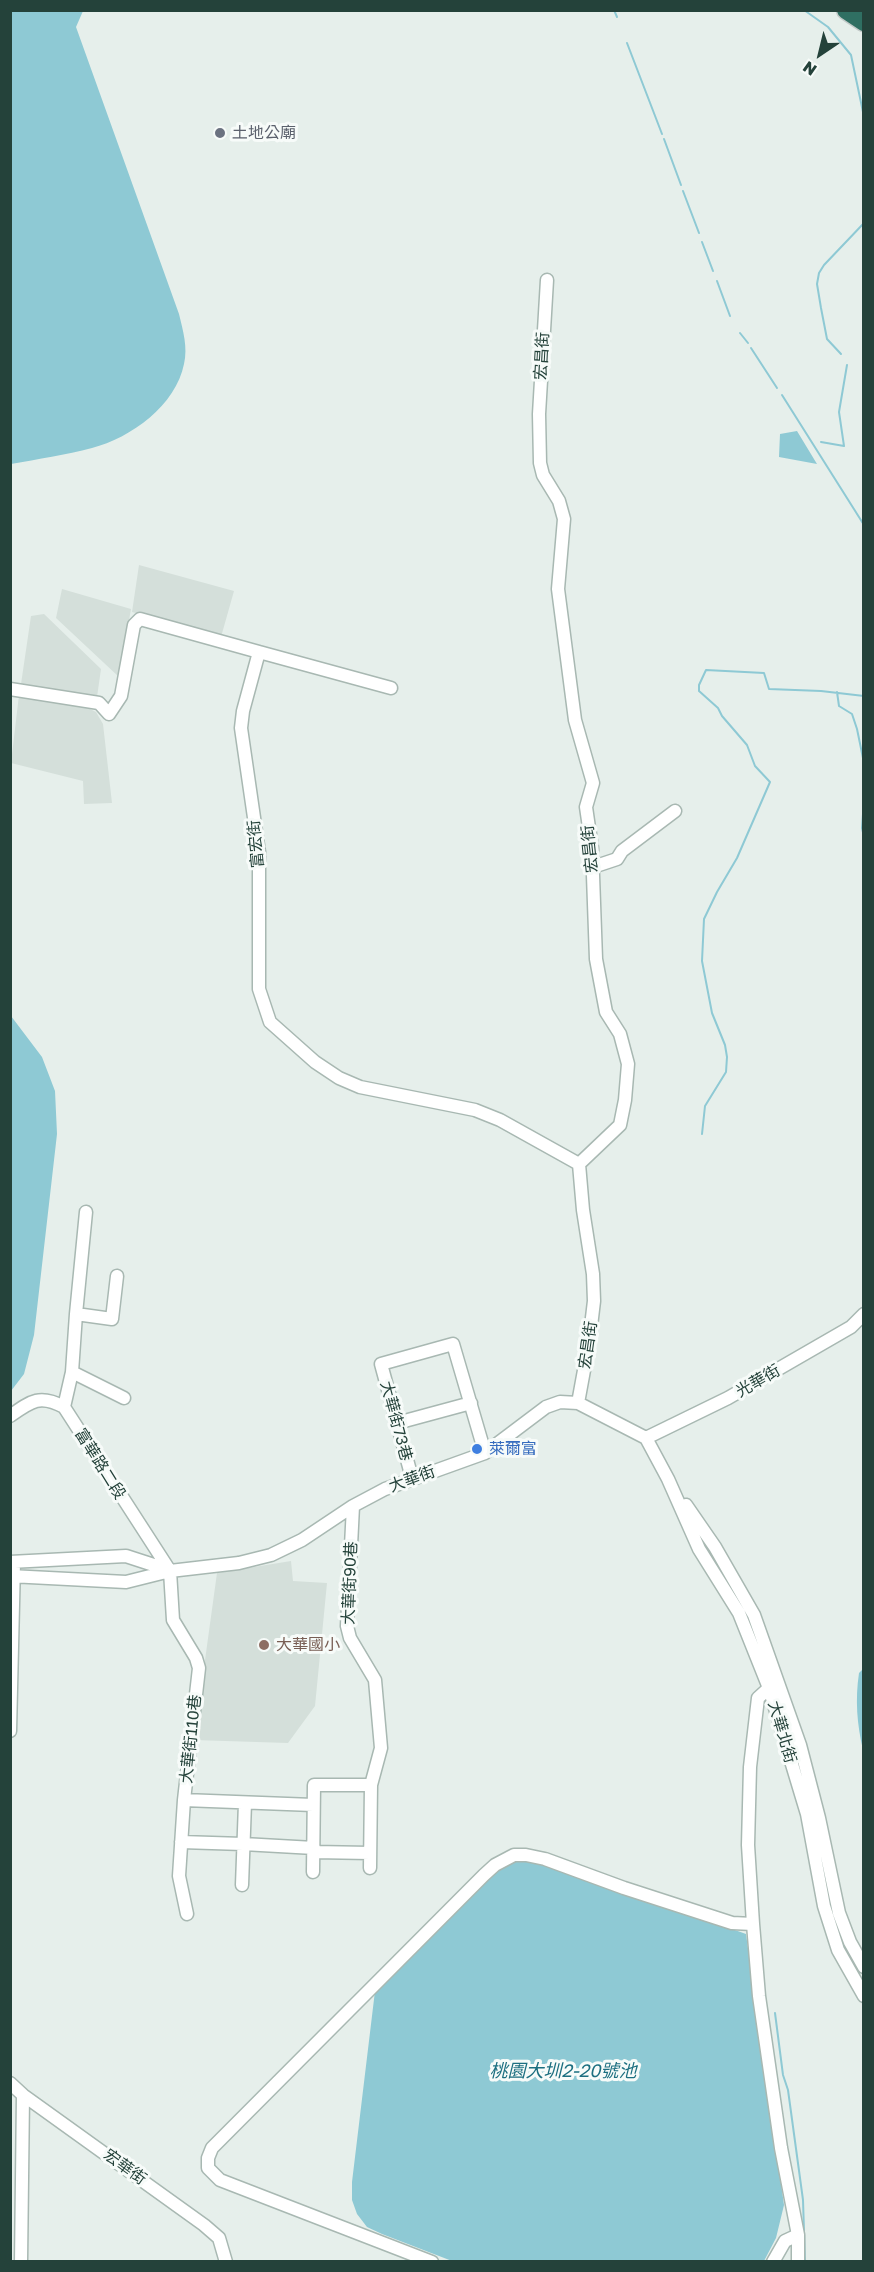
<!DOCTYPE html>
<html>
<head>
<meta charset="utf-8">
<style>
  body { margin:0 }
  #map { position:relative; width:874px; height:2272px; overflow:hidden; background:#e6efeb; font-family:"Golos Text",sans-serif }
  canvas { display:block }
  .frame { position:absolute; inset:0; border:12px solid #24423a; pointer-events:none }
  .north { position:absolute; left:790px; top:24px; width:60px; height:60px; -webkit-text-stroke:4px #f7fbf9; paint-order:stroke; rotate:215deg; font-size:16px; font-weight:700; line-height:24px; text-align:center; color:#24423a }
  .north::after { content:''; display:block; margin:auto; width:21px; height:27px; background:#24423a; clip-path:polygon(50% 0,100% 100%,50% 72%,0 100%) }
</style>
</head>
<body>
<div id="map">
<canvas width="874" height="2272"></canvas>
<div class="frame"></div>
<div class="north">N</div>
</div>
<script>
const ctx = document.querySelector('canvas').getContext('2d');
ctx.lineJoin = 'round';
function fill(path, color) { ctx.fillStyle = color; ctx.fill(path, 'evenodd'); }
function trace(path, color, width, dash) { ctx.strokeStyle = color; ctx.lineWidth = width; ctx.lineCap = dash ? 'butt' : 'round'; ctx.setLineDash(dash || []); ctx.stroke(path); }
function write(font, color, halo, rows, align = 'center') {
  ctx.font = font + ' "Golos Text","Noto Sans TC",sans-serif'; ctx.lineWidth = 6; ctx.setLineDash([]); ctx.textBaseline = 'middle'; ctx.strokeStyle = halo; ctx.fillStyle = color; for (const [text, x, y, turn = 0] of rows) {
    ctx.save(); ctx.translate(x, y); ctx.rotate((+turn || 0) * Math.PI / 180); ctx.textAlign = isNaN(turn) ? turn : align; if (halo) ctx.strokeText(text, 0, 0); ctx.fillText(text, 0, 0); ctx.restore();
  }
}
fill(new Path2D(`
  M 139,565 L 234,591 L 221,637 L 132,612 Z
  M 62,589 L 131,609 L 119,677 L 56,618 Z
  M 44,614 L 101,669 L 97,697 L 21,684 L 31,616 Z
  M 19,695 L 86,707 L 96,712 L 103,724 L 112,803 L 84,804 L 83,781 L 11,763 Z
  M 291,1561 L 293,1581 L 327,1583 L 315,1706 L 288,1743 L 194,1740 L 217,1573 Z`), '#d4dfda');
fill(new Path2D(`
  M 11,10 L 83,11 L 76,27 L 179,314 C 183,331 188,347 184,364 C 176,405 131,438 92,448 C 66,455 38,459 11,464 Z
  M 797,431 L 817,464 L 779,457 L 780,434 Z
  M 11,1016 L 42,1057 L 55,1091 L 57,1134 L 34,1335 L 24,1374 L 11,1391 Z
  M 863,1669 L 863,1750 C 857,1724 855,1700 859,1673 Z
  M 516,1859 L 535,1859 L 746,1934 L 784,2205 L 776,2238 L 764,2261 L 452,2261 L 382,2234 L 367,2227 L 357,2214 L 352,2200 L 352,2182 L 375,1991 L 485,1877 Z`), '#8ec9d4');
trace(new Path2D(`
  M 614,10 L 617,17
  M 804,10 L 828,27 L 851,55 L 863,112
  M 627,43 L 662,134
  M 664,139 L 681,185
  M 683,191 L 699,233
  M 702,242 L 713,271
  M 717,281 L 730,316
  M 740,333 L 748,343
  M 751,348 L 777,388
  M 841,354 L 827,339 L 821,308 L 817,284 L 819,273 L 824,265 L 864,223
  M 782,395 L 864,525
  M 821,442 L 844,446 L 839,412 L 847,365
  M 837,692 L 839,706 L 852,714 L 857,729 L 864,763
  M 864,800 L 862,828 L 864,837
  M 702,1134 L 705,1106 L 726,1072 L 727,1057 L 725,1045 L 712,1013 L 702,961 L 704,919 L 717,892 L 737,858 L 770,782 L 755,766 L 747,745 L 722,716 L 718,708 L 699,691 L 699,685 L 706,670 L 764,673 L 769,689 L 821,691 L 864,696
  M 775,2013 L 783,2075 L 788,2090 L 803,2200 L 805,2262`), '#8ec9d4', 2);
const minor = new Path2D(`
  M 547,280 L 539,414 L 540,463 L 543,475 L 559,501 L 564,519 L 558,589 L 575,720 L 593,783 L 586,807 L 592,848 L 596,959 L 606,1012 L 620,1034 L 628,1064 L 625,1100 L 620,1125 L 579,1164 L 583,1210 L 593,1274 L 594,1301 L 589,1343 L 578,1403
  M 259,652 L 391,688
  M 10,689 L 99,703 L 109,714 L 121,696 L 134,625 L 140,619 L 259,652 L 243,711 L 241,728 L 259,852 L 259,989 L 270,1022 L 315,1062 L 339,1078 L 360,1087 L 475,1110 L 500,1120 L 579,1164
  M 593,867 L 617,859 L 622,851 L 675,811
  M 76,1314 L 112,1319 L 117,1276
  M 72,1372 L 124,1398
  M 64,1407 L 72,1372 L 76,1314 L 86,1212
  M 10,1416 C 31,1401 40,1394 64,1407 L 170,1571
  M 397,1423 L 471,1403
  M 646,1438 L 668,1479 L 699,1549 L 739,1613 L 769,1688 L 807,1814 L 824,1906 L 838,1950 L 864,1996
  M 646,1438 L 728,1398 L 851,1327 L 864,1314
  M 412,1478 L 381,1364 L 453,1344 L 485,1453
  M 686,1505 L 715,1547 L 754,1615 L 800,1745 L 819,1818 L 839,1913 L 850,1942 L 864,1967
  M 353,1506 L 347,1626 L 350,1638 L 375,1680 L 381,1748 L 371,1785 L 370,1868
  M 10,1562 L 126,1556 L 169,1570
  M 170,1571 L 173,1620 L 196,1658 L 199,1668 L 184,1800 L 179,1876 L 187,1914
  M 10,1576 L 126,1582 L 170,1571 L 239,1563 L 271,1555 L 302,1540 L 353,1506 L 385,1489 L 485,1453 L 546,1407 L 560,1402 L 578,1403 L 646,1438
  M 778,1683 L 769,1688 L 758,1698 L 750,1767 L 748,1845 L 753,1924 L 759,1996 L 781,2148 L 798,2235 L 798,2262
  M 10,1731 L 14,1562
  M 184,1800 L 313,1805
  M 181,1842 L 243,1844 L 314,1848
  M 314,1852 L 370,1853
  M 313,1872 L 314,1785 L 371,1785
  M 242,1885 L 245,1803
  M 10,2083 L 23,2095 L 204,2225 L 219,2238 L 226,2262
  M 21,2262 L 23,2095
  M 432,2262 L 220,2180 L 208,2168 L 208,2158 L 212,2148 L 484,1875 L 495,1865 L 514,1855 L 526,1855 L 545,1859 L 624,1888 L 732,1923 L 753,1924
  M 773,2262 L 785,2241 L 798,2235`);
const highway = new Path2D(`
  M 846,10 L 864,22`);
trace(minor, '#a8b8b2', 15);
trace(highway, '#c2cac8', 21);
trace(minor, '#fff', 12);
trace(highway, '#2f6f62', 18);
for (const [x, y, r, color] of [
  [220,133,6,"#6b7280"],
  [477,1449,6,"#3f7fe0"],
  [264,1645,6,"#8d6e63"]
]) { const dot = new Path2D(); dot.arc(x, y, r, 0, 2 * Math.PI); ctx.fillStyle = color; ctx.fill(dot); trace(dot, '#f7fbf9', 2); }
write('16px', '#5b616d', '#f7fbf9', [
  ["土地公廟",232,133]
], 'left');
write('16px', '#24423a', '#f7fbf9', [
  ["宏昌街",542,356,-87],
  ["富宏街",256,844,-95],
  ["宏昌街",590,849,-96],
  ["宏昌街",588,1345,-82],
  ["光華街",758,1381,-30],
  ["大華街73巷",396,1421,75],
  ["富華路二段",100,1464,58],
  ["大華街",412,1479,-20],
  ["大華街90巷",350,1583,-88],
  ["大華北街",782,1732,74],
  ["大華街110巷",191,1739,-84],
  ["宏華街",125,2167,36]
]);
write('16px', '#366cbe', '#f7fbf9', [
  ["萊爾富",489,1449]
], 'left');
write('16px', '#785e54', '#f7fbf9', [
  ["大華國小",276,1645]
], 'left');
write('italic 18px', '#1c6f80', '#f7fbf9', [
  ["桃園大圳2-20號池",563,2071]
]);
</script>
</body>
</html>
